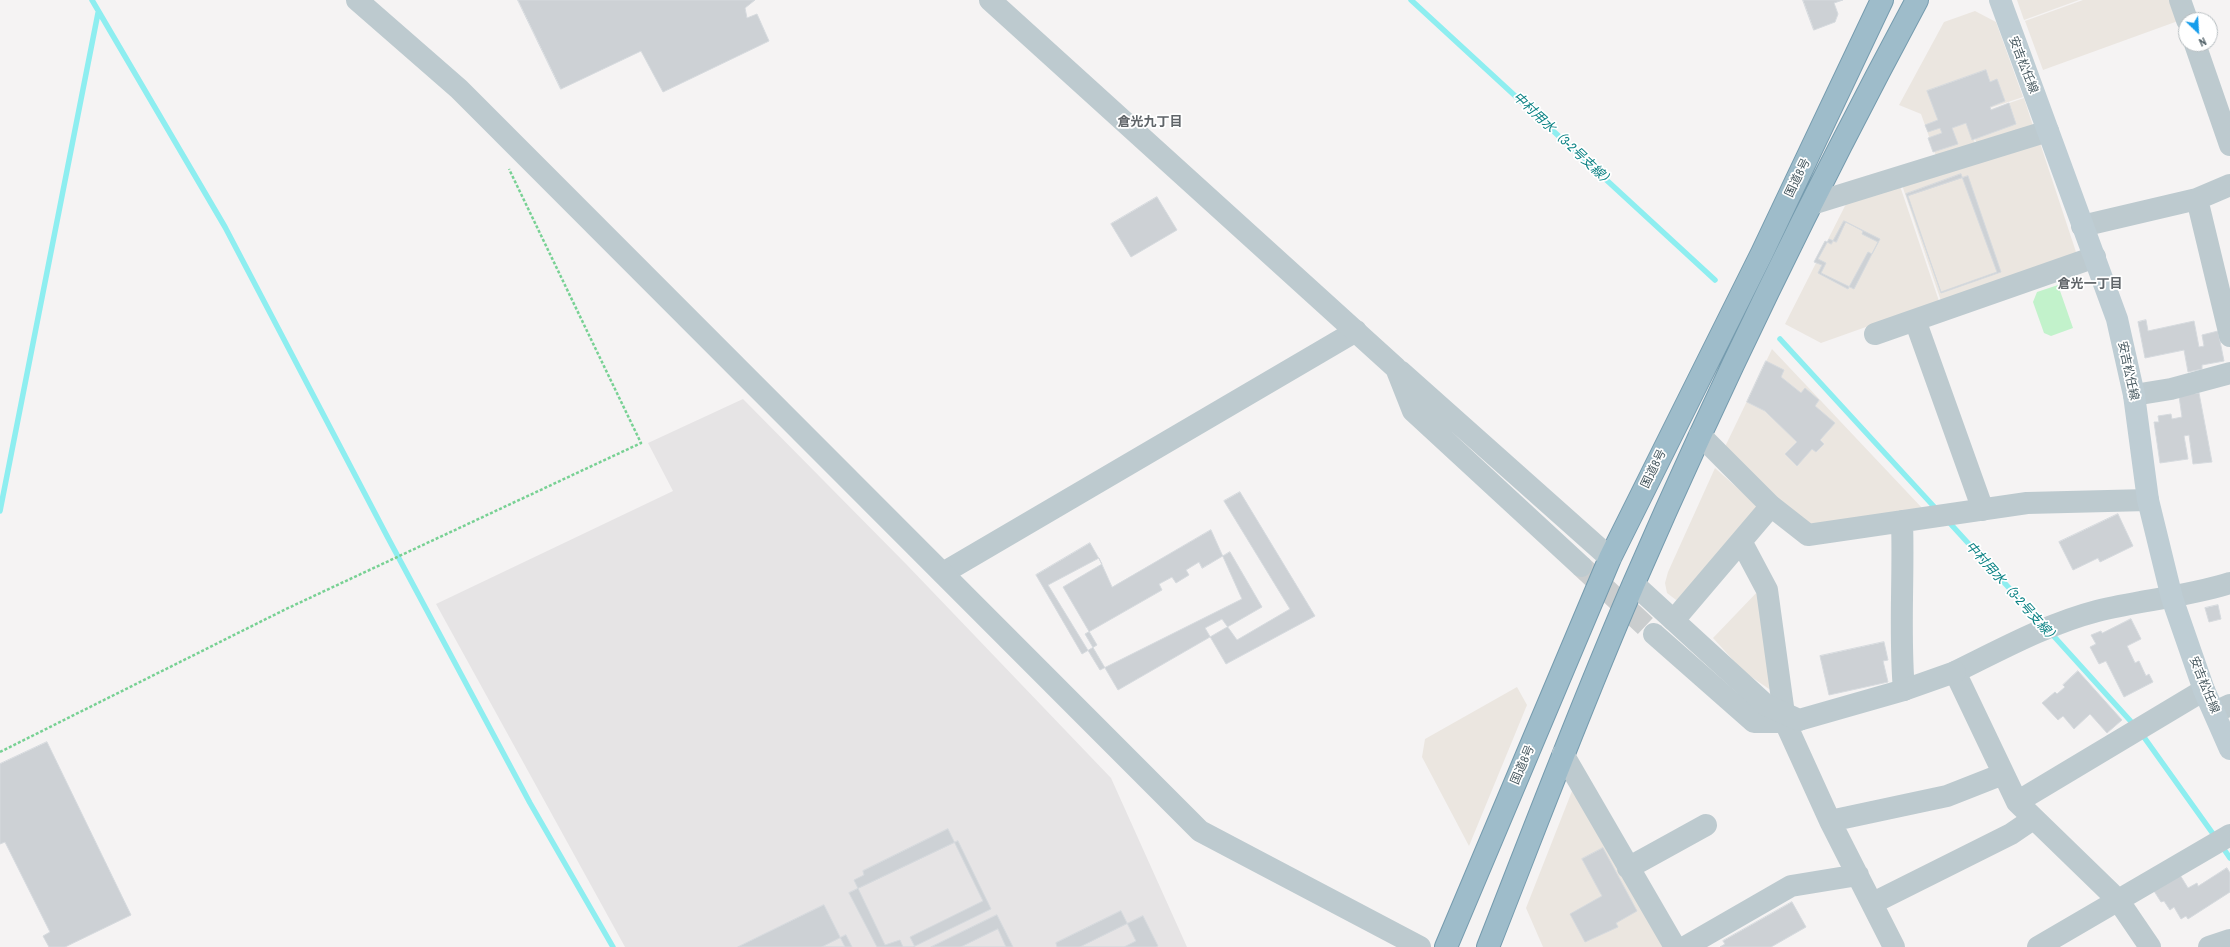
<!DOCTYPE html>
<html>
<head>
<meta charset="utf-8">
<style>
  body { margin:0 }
  #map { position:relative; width:2230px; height:947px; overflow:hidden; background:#f5f3f3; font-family:"Archivo Narrow",sans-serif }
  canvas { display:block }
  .north { position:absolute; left:2178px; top:12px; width:40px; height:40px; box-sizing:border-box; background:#fff; border:1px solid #b6bdc0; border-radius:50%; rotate:155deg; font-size:11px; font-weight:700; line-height:16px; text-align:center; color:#495a61 }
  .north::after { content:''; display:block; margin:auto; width:14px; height:18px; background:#169dec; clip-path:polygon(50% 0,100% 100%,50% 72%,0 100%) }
</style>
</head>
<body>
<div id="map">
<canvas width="2230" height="947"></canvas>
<div class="north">N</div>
</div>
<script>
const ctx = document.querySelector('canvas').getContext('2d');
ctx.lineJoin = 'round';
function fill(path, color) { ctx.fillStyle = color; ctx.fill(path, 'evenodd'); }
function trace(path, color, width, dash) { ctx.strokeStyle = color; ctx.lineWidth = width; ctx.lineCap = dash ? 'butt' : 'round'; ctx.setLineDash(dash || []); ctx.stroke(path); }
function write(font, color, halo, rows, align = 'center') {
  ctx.font = font + ' "Archivo Narrow","Noto Sans JP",sans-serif'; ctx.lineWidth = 3.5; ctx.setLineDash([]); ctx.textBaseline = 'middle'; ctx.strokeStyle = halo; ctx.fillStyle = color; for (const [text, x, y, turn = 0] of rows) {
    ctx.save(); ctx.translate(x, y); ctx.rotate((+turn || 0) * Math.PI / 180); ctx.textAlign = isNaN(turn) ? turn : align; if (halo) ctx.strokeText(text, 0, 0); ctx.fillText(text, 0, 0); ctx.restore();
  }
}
fill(new Path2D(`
  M 2017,0 L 2079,0 L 2024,20 Z
  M 2083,0 L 2171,0 L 2178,21 L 2043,70 L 2025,21 Z
  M 1975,11 L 1996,22 L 2023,97 L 1966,116 L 1976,146 L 1937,159 L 1921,114 L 1899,105 L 1944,22 Z
  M 2024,98 L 2033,126 L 1977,145 L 1968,117 Z
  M 2039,140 L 2077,255 L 1941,301 L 1902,185 Z
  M 1900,186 L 1939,301 L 1821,343 L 1785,324 L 1847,202 Z
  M 1772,349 L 1923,509 L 1809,528 L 1722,453 Z
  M 1715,468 L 1761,509 L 1680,603 L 1667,593 L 1665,583 L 1668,572 Z
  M 1760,589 L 1775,693 L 1744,672 L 1713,638 Z
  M 1517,687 L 1527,705 L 1469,846 L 1422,757 L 1425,739 Z
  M 1574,786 L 1665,947 L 1543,947 L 1526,908 Z`), '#ebe6e0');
fill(new Path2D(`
  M 743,399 L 907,565 L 1111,778 L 1187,947 L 625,947 L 436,604 L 673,491 L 648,443 Z`), '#e6e4e5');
fill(new Path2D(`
  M 2058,285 L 2073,328 L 2051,336 L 2044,333 L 2033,302 L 2037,292 Z`), '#c2f2cb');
trace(new Path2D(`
  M 92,0 L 225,227 L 387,536 L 530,803 L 613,947
  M 1411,0 L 1715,280
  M 1780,339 L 1938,511
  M 0,511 L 98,13
  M 1947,520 L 2042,624
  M 2050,632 L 2135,726
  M 2141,733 L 2216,838
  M 2221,845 L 2230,858`), '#8eeef0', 5.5);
const building = new Path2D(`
  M 518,0 L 755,0 L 745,8 L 747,18 L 757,14 L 769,41 L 663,92 L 641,51 L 561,89 Z
  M 1803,0 L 1843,0 L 1834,3 L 1838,14 L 1835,22 L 1814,30 Z
  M 1986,70 L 1990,82 L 1997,79 L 2005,101 L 1990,107 L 1991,110 L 2009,103 L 2016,124 L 1972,140 L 1966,123 L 1952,128 L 1958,144 L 1933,152 L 1928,138 L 1942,133 L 1940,128 L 1928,132 L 1925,125 L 1938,120 L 1927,91 Z
  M 1961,174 L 1997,272 L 1941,292 L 1906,194 Z
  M 1968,176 L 2001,272 L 1941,293 L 1908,196 Z
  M 1157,197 L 1177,230 L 1131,257 L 1111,224 Z
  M 1844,221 L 1880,239 L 1872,254 L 1868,252 L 1848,289 L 1818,273 L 1822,265 L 1814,262 L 1825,241 L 1831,244 Z
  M 1846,222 L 1863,231 L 1862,234 L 1878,242 L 1854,289 L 1821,273 L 1826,263 L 1818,259 L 1829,239 L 1836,242 Z
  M 2146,320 L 2148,331 L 2194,321 L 2199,347 L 2204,346 L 2202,335 L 2218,331 L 2224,361 L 2202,365 L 2202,369 L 2188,372 L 2184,350 L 2145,358 L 2138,322 Z
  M 1766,361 L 1784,370 L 1781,377 L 1801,393 L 1805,388 L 1819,400 L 1815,406 L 1835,423 L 1820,440 L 1824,444 L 1816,452 L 1812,449 L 1797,466 L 1785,454 L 1797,442 L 1765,411 L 1747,402 Z
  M 2199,393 L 2212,462 L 2193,464 L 2189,435 L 2184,436 L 2188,459 L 2160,463 L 2154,422 L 2159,422 L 2158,416 L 2171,414 L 2172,419 L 2182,417 L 2179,396 Z
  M 1240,492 L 1315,616 L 1226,664 L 1205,628 L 1222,619 L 1237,640 L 1290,609 L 1224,501 Z
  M 2118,514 L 2133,546 L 2100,562 L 2098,558 L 2073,570 L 2059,542 Z
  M 1211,530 L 1242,599 L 1100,670 L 1048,585 L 1099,558 L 1112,587 Z
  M 1090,543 L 1102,564 L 1063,587 L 1097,645 L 1082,654 L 1036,575 Z
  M 1230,552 L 1262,607 L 1118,690 L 1085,634 L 1162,590 L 1159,584 L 1172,577 L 1176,583 L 1189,575 L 1186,570 L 1199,562 L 1202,568 Z
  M 2218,605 L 2221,619 L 2209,622 L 2205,608 Z
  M 2131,619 L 2141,639 L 2127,646 L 2135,663 L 2139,661 L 2146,676 L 2149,674 L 2153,682 L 2124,697 L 2106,661 L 2099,664 L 2090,647 L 2096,644 L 2091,635 L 2101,631 L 2102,633 Z
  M 1884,642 L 1888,660 L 1883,661 L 1888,682 L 1829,695 L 1820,656 Z
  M 2078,671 L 2122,720 L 2107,733 L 2090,714 L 2074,729 L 2063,716 L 2058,720 L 2042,703 L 2055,692 L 2057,694 L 2065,687 L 2063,685 Z
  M 47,742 L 131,915 L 65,947 L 49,947 L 43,936 L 50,932 L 5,842 L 0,844 L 0,764 Z
  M 948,829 L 983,901 L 910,937 L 915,947 L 903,947 L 900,940 L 885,945 L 854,880 L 864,875 L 863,871 Z
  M 958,841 L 991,909 L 913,947 L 877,947 L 849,893 Z
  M 1603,848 L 1637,911 L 1616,923 L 1618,927 L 1585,942 L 1570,914 L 1602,896 L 1582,859 Z
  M 2227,868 L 2230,873 L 2230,892 L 2188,919 L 2186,916 L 2181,919 L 2174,907 L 2170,910 L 2164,901 L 2161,902 L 2154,891 L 2180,875 L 2188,888 L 2197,883 L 2198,886 Z
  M 1792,902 L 1806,927 L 1771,947 L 1720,947 L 1725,944 L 1723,941 Z
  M 824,905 L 845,947 L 738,947 Z
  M 1121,911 L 1136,941 L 1124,947 L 1057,947 L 1056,943 Z
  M 997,915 L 1013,947 L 931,947 Z
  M 1143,916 L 1158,946 L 1156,947 L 1080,947 Z
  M 998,929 L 1006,947 L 961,947 Z
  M 846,935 L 852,947 L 822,947 Z`);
fill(building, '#cdd1d5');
trace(building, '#d6dade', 1);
trace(new Path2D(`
  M 1581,566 L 1654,634`), '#cacdce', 22, [22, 11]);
const trunk = new Path2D(`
  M 1446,947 L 1610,558 L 1762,253 L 1882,0
  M 1488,947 C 1536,825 1582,703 1634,583 C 1720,385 1815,190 1917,0`);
trace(trunk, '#759bae', 24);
trace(new Path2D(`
  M 0,752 L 286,609 L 641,443 L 509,169`), '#78d194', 2.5, [3, 2]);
trace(new Path2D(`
  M 2180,0 L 2187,20
  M 2195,44 L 2230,145
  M 2197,199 L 2230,336
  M 1812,204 L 2048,131
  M 2082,226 L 2197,199 L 2230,185
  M 1915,320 L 1983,510
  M 1875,334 L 2095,257
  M 2134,395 L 2171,389 L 2230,373
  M 1700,435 L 1771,506 L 1808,535 L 2027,503 L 2148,500
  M 1902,521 C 1904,577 1899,634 1904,690
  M 1742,543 L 1767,590 L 1784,714
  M 943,573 L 1356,331
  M 1674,620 L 1771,506
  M 1654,634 L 1754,722 L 1785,722 L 1799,720
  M 2215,712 L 2230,705
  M 1785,722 L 1830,821 L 1894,947
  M 1563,754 L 1675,947
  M 2017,802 L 2204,690
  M 1830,821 L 1947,796 L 2003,774
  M 1628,868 L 1706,825
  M 1873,903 L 2011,834 L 2033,819
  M 1685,947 L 1791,886 L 1858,875
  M 2038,947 L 2230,835
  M 2150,947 L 2118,900 L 2017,802 L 1955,672 C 2000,650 2047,624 2097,611 C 2141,600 2186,597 2230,583`), '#bdcacf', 22);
trace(new Path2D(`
  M 357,0 L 459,89 L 1200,831 L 1420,947
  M 990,0 L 1396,368 L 1413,411 L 1581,566
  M 1400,371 L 1610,558
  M 1634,584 L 1766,705 L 1799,720 L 1904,690 L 1955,672
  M 2209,947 L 2230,940`), '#bdcacf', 22);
trace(new Path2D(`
  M 2000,0 L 2117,319 L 2134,395 L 2148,500 L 2172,598 L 2204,690 L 2230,749`), '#becdd4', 22);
trace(trunk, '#9ebcca', 22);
write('12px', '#495a61', '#fff', [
  ["安吉松任線",2023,65,69],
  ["国道8号",1798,178,-64],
  ["安吉松任線",2128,371,78],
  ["国道8号",1654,469,-64],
  ["安吉松任線",2204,685,68],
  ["国道8号",1523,765,-67]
]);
write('bold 13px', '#5f6468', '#fff', [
  ["倉光九丁目",1150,123],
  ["倉光一丁目",2090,285]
]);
write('italic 13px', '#0b8284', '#fff', [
  ["中村用水（3-2号支線）",1563,140,43],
  ["中村用水（3-2号支線）",2012,593,48]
]);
</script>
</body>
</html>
